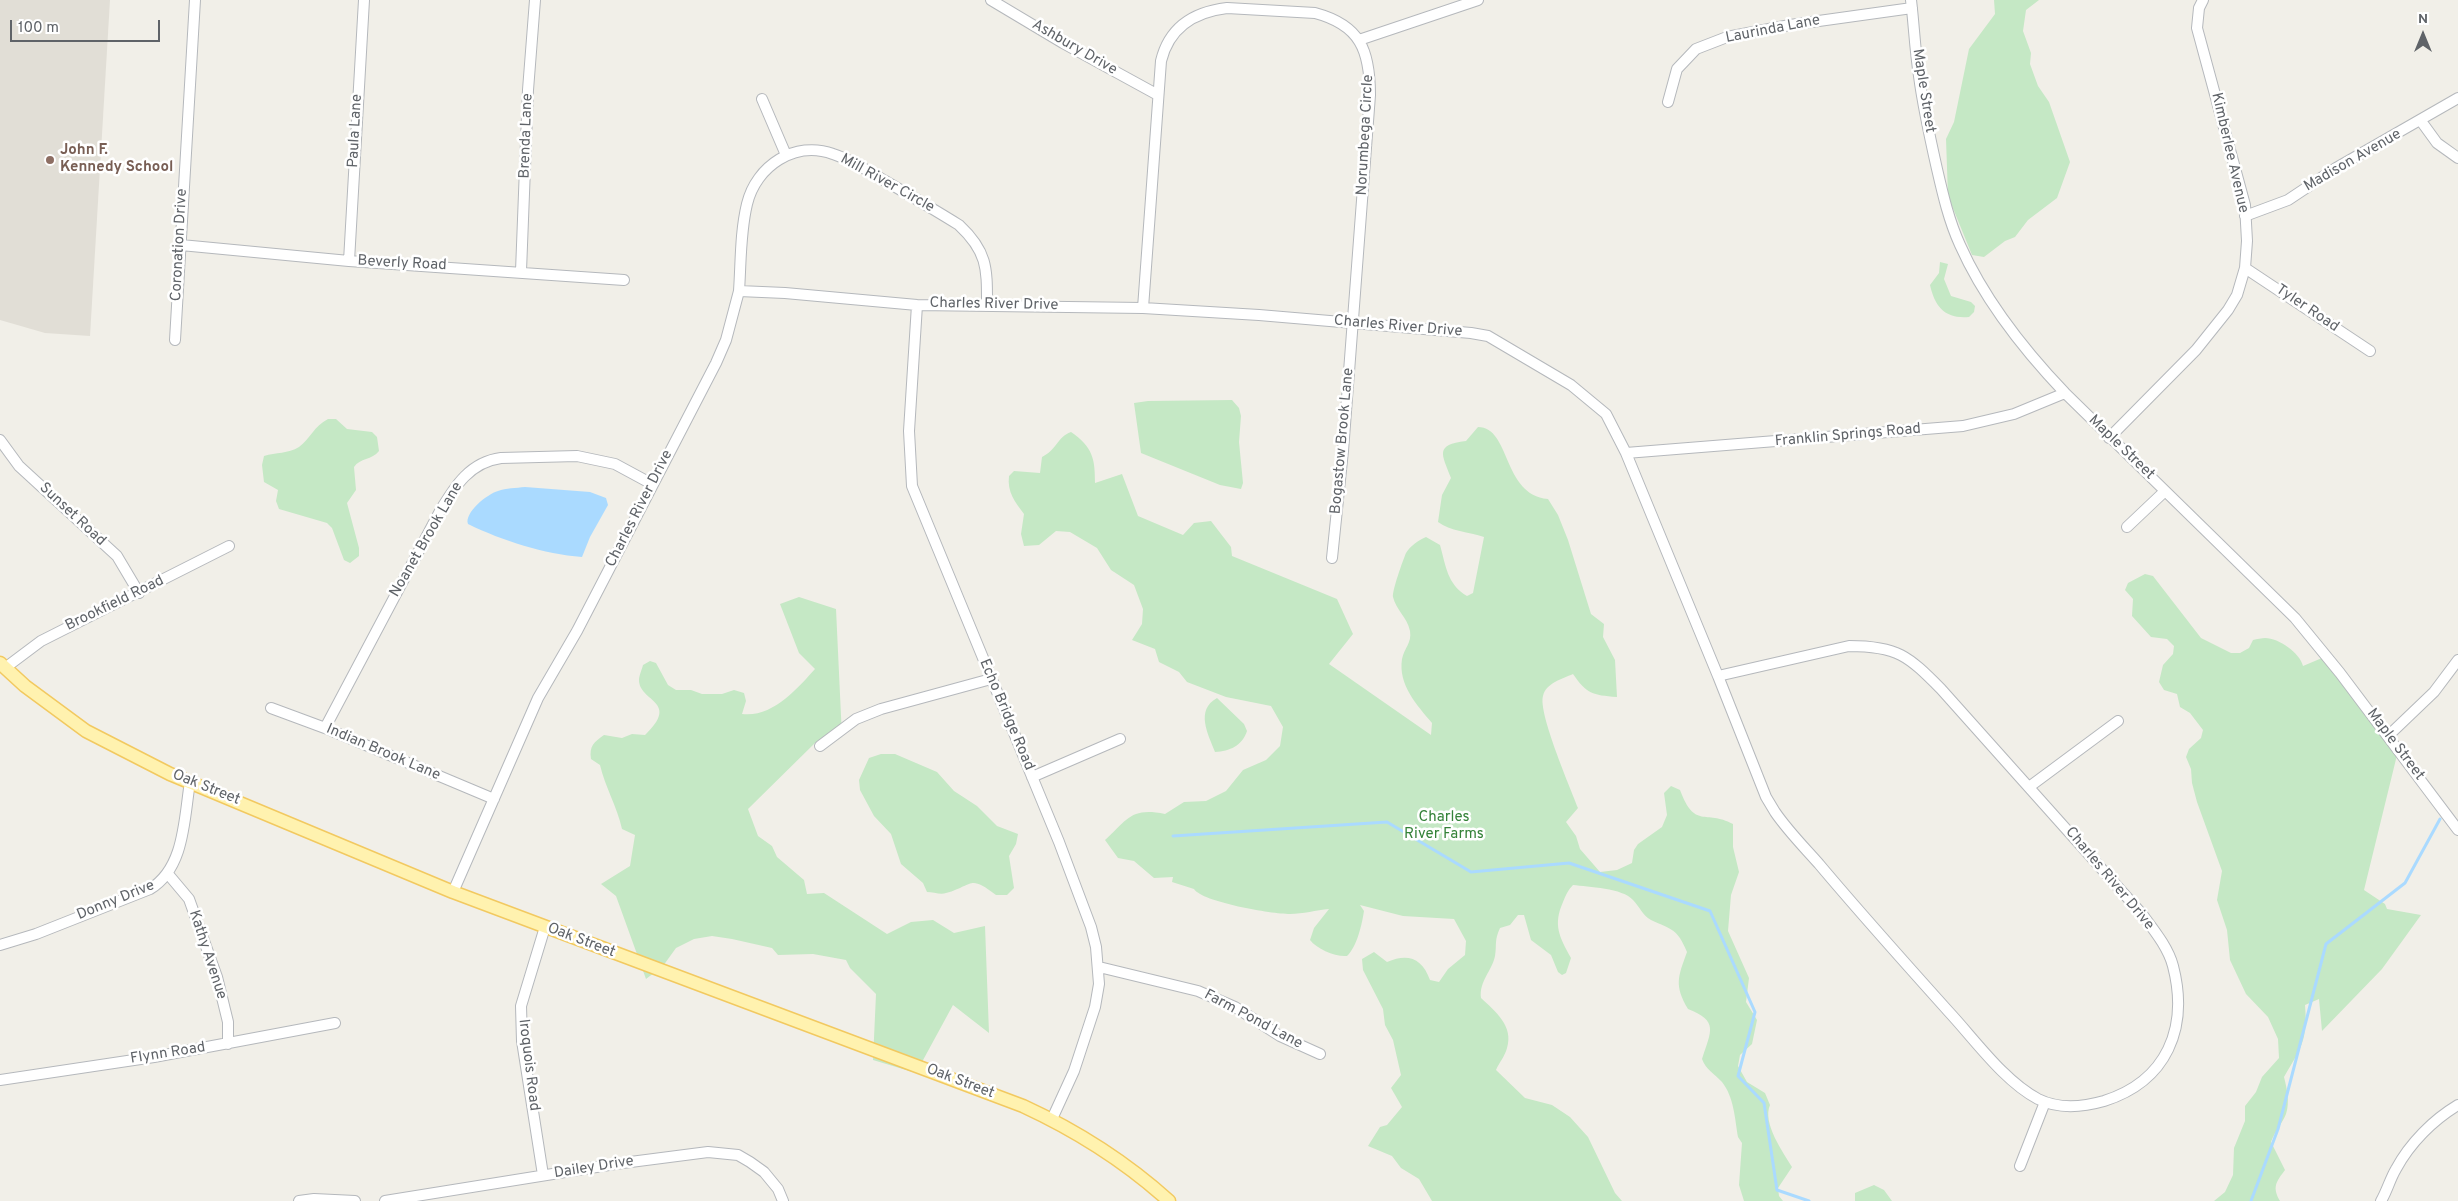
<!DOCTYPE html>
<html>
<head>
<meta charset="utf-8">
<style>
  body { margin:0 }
  #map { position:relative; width:2458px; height:1201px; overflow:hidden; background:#f1efe8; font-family:Overpass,sans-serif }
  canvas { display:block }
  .north { position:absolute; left:2398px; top:10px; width:50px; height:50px; -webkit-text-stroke:4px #fff; paint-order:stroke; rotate:0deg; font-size:14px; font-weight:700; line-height:20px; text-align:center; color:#5f6368 }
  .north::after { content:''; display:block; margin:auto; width:18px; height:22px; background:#5f6368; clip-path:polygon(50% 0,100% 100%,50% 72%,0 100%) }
  .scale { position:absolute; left:10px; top:20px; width:150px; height:22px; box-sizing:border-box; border:2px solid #5f6368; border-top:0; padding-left:6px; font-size:15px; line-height:18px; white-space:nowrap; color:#5f6368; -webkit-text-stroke:4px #fff; paint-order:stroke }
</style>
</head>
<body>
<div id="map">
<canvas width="2458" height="1201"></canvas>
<div class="north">N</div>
<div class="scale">100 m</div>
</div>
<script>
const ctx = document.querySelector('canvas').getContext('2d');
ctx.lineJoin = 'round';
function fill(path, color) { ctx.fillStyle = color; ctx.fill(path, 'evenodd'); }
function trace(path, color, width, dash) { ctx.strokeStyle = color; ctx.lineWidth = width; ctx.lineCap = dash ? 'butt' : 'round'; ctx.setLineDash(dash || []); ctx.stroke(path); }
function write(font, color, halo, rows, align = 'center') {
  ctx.font = font + ' Overpass,sans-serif'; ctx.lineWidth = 5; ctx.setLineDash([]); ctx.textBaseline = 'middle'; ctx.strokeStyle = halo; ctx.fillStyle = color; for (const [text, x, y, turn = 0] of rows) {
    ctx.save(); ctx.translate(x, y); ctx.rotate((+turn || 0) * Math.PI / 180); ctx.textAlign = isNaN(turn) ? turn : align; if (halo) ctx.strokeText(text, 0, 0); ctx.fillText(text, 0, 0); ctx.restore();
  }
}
fill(new Path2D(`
  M 0,0 L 110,0 L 90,336 L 45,333 L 0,320 Z`), '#e1ded6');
fill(new Path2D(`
  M 1994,0 L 2039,0 L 2026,10 L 2023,31 L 2031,53 L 2030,64 L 2038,86 L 2049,102 L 2070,162 L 2057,198 L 2028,220 L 2015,237 L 2005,241 L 1984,257 L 1972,255 L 1948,196 L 1946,139 L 1954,122 L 1969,49 L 1995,14 Z
  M 1940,262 L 1948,264 L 1944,279 L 1951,296 L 1971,302 L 1975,306 L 1974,312 L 1969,317 C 1945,319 1935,307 1930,285 L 1939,273 Z
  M 1232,400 L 1239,408 L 1241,416 L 1239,442 L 1243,483 L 1241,489 L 1220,485 L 1141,453 L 1134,403 L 1148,401 Z
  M 328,419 L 336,419 L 347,429 L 372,432 L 377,437 L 379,451 C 372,460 360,458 354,467 L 356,490 L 347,503 L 359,548 L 359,556 L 350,563 L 344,560 L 332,528 L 327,523 L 279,509 L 276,501 L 278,490 L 264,482 L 262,465 L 264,456 C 276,452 288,454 299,447 C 310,439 314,426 328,419 Z
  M 1478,427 C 1511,427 1502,495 1548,499 L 1558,515 L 1568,540 L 1591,614 L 1604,624 L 1603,637 L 1615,660 L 1617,697 C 1592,695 1587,694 1573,674 C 1562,679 1546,683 1543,696 C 1538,713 1570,787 1578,808 L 1566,822 L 1576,836 L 1580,849 L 1600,872 L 1617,870 L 1632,863 L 1634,850 L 1638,844 L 1662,827 L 1667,815 L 1664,793 L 1671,786 L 1680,790 C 1695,830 1705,809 1733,824 L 1733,847 L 1739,872 L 1731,895 L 1728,931 L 1749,978 L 1746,1002 L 1757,1020 L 1752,1044 L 1740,1055 L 1738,1066 L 1747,1082 L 1765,1093 L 1770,1105 C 1762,1123 1783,1152 1792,1167 L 1778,1188 L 1779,1196 L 1783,1201 L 1744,1201 L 1739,1185 L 1742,1143 L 1738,1137 C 1735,1119 1734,1097 1722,1082 C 1714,1073 1706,1070 1702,1059 C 1711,1031 1719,1021 1688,1009 C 1674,985 1678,977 1687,952 C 1677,928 1672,930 1651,920 C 1642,915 1640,907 1633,900 C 1623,888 1588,887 1573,885 C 1568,890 1566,895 1563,902 C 1553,925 1559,936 1571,958 L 1566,973 L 1562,975 L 1558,972 L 1551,955 L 1531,940 L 1524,915 L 1518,915 L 1510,925 L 1500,928 C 1494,941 1497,944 1495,956 C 1492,971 1479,981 1481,998 C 1495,1011 1514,1026 1507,1048 C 1505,1056 1499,1063 1496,1070 L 1525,1098 L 1552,1105 L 1570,1117 L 1588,1137 L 1615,1193 L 1622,1201 L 1432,1201 L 1419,1179 L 1401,1168 L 1392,1156 L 1368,1146 L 1380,1127 L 1387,1125 L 1402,1107 L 1391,1088 L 1401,1075 L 1393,1040 L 1385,1025 L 1383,1009 L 1363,970 L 1362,959 L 1374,952 L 1387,962 C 1408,953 1422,958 1430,980 L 1439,982 L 1448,969 L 1465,955 L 1466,941 L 1454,919 L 1403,916 L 1360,905 L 1364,911 C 1362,924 1357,947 1347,956 C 1335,957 1317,949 1310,940 L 1314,928 L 1329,909 C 1316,910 1303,914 1290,914 C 1272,914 1202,902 1194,889 L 1172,882 L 1173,877 L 1154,878 L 1134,861 L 1118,858 L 1105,840 C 1128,819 1131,807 1165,814 L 1184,802 L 1206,801 L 1226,791 L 1243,770 L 1266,760 L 1280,746 L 1283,727 L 1271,706 L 1226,697 L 1187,682 L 1179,672 L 1159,662 L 1155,649 L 1132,640 L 1142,624 L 1143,609 L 1134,585 L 1111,570 L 1097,548 L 1070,532 L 1056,531 L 1039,545 L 1024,546 L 1021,534 L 1024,514 C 1015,502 1007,492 1009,476 L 1014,471 L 1040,473 L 1042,457 C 1057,450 1057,437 1071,432 C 1093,447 1095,459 1095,483 L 1122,474 L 1138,516 L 1183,535 L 1194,523 L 1211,521 L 1231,547 L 1232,556 L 1337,599 L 1353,634 L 1329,664 L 1431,735 L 1432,723 C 1417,705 1398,685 1402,659 C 1404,648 1412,643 1410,631 C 1407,617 1396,610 1393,597 C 1392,591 1403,560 1406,553 C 1410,546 1419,540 1426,537 L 1440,545 C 1446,566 1447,584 1467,596 L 1473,593 L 1484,537 C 1469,532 1450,531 1438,522 L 1442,495 L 1451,478 C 1442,454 1434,445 1466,441 Z
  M 2145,574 L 2153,576 L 2201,638 L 2231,653 L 2240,653 L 2249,648 L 2253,640 C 2257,639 2262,638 2265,638 C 2279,638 2300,653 2303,666 L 2322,658 L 2397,755 L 2364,890 L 2385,904 L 2387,909 L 2421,915 L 2382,969 L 2322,1031 L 2319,999 L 2305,1005 C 2308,1040 2301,1048 2284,1077 C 2287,1089 2290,1102 2286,1114 C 2283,1122 2275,1131 2271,1142 L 2285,1170 C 2276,1182 2272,1187 2280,1201 L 2214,1201 L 2225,1192 L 2233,1175 L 2234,1148 L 2245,1121 L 2245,1106 L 2256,1092 L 2262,1077 L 2279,1058 L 2278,1039 L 2268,1017 L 2246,994 L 2230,960 L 2227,930 L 2217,900 L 2222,871 L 2197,802 L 2192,783 L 2191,769 L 2186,757 L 2189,749 L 2201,738 L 2203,730 L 2190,713 L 2180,707 L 2177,694 L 2164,690 L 2159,682 L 2163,665 L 2173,654 L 2174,646 L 2167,639 L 2151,637 L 2132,616 L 2133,599 L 2125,590 L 2128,583 Z
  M 799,597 L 836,609 L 842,737 L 816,742 L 748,809 L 758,836 L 772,846 L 777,857 L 804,880 L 807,894 L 824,893 L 887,934 L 911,922 L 933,920 L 954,933 L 985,926 L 989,1033 L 953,1005 L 916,1073 L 873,1060 L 876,994 L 850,968 L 846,960 L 813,954 L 778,955 L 772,948 L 732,939 L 712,936 L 694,939 L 676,948 L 663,966 L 646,979 L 616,896 L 601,884 L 630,866 L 635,835 L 622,829 C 617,806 605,787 600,765 L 591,759 C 589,746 594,742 604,735 L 622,738 L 632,734 L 645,735 C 681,701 639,702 639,680 C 639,676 642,669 643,665 L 650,661 L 656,663 L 668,685 L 676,690 L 691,690 L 702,694 L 722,694 L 734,690 L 744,693 L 746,701 L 742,714 C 772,718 797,689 815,669 L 799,653 L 780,604 Z
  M 1217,698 L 1244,724 L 1247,731 C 1242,746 1230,751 1215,752 C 1208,734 1195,710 1217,698 Z
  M 881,754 L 895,754 L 937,772 L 954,791 L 977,806 L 997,826 L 1018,834 L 1016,844 L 1009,856 L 1014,888 L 1007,895 L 996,895 C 969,874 974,885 946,893 C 941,895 933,892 927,892 L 923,883 L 901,864 L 891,834 L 874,816 L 860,790 L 859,780 L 869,758 Z
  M 1874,1185 L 1884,1190 L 1892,1201 L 1855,1201 L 1855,1193 Z`), '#c5e8c5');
fill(new Path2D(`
  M 525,487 L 590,492 L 606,498 L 608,505 L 590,537 L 582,557 C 544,554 503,541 468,524 C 464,513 487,494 498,491 C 506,488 516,488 525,487 Z`), '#aadaff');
trace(new Path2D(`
  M 1173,836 L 1387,822 L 1471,872 L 1569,863 L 1710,911 L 1755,1012 L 1738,1076 L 1764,1103 L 1777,1190 L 1809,1201
  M 2251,1201 L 2278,1129 L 2326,944 L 2405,883 L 2440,819`), '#aadaff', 3);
const minor = new Path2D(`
  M 991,0 L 1063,43 L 1158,95
  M 1911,0 C 1914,25 1915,51 1919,76 C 1923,107 1930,138 1937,169 C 1943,195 1949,221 1960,245 C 1985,301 2023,349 2065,393 L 2295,618 L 2340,673 L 2458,830
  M 1359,40 L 1478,0
  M 762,99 L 786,155
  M 1668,102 L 1677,69 L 1696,49 L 1727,37 L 1790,25 L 1912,8
  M 2421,121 L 2437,143 L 2458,158
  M 2245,216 L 2288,200 L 2336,168 L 2458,98
  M 181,245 L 349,261 L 624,280
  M 349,261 L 364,0
  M 2245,268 L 2370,351
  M 521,271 L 528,90 L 535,0
  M 739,291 C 741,263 740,233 747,204 C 756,166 795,140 833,154 C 852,160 870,172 887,182 C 911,196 935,210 959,225 C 988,252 987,269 987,306
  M 917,305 L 909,431 L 912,486 L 1059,842 L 1091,927 L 1096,947 L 1099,984 L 1095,1007 L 1074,1071 L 1052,1119
  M 1143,308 L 1161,61 C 1169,28 1193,12 1227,8 L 1315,13 C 1360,25 1370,50 1370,95 L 1343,451 L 1332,558
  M 175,340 L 195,0
  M 2109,438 L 2196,350 L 2228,310 L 2237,295 L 2245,268 L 2247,241 L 2245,205 L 2197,28 L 2199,8 L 2203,0
  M 0,440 L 19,466 L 117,556 L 139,593
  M 1626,453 L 1963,426 L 2014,414 L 2065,393
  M 2127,527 L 2165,491
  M 5,668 L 41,641 L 229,546
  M 271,708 L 325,728 L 494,799
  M 325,728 L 440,511 C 455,486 470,462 501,458 L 577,456 L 615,464 L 652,484
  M 2388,736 L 2434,692 L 2458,660
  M 820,746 L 856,719 L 881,709 L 991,679
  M 1032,777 L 1120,739
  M 2029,787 L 2118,721
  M 168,874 L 189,899 L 217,977 L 228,1022 L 228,1044
  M 453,892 L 538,698 L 577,631 L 716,363 L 726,340 L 739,291 L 785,293 L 917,305 L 1143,308 L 1259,315 L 1471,333 L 1488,336 L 1571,385 L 1606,414 L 1626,453 L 1718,676 L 1849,646 C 1898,646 1908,656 1941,689 L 2142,914 C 2153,929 2168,947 2173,966 C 2189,1028 2167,1081 2104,1101 C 2083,1107 2058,1109 2038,1099 C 2004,1081 1975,1040 1949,1012 C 1905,963 1861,914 1819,864 C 1804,847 1788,831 1775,812 L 1766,797 L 1718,676
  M 0,945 L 36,934 L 150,889 C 185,868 184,818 190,782
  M 1099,967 L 1198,991 L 1235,1007 L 1280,1036 L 1320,1054
  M 0,1080 L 154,1057 L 335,1023
  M 2020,1166 L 2045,1102
  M 543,1175 L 522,1041 L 521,1006 L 545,927
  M 299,1201 L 314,1199 L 355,1201
  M 385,1201 L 615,1164 L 708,1152 L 738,1155 L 750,1162 L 764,1172 L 778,1189 L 783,1201
  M 2381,1201 C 2387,1191 2390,1179 2396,1169 C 2410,1143 2433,1120 2458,1105`);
const major = new Path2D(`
  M 0,663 L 25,686 L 86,731 L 170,774 L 453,892 L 1023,1106 C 1075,1130 1127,1163 1169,1201`);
trace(minor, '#b5b8bc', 12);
trace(major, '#f2c960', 15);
trace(minor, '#fff', 10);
trace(major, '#fff2af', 12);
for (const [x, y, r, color] of [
  [50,160,5,"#8d6e63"]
]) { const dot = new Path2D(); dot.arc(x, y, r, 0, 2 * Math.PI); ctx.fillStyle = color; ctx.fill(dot); trace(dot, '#fff', 2); }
write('15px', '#5f6368', '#fff', [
  ["Laurinda Lane",1773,30,-11],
  ["Ashbury Drive",1074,48,30],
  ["Maple Street",1923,91,81],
  ["Paula Lane",356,131,-87],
  ["Norumbega Circle",1366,135,-87],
  ["Brenda Lane",527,136,-88],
  ["Kimberlee Avenue",2229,153,77],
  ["Madison Avenue",2353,161,-30],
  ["Mill River Circle",887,184,29],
  ["Coronation Drive",180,245,-87],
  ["Beverly Road",402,264,3],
  ["Charles River Drive",994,305,1],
  ["Tyler Road",2307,309,34],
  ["Charles River Drive",1398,327,5],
  ["Franklin Springs Road",1848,436,-5],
  ["Bogastow Brook Lane",1343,441,-85],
  ["Maple Street",2121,448,44],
  ["Charles River Drive",640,509,-63],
  ["Sunset Road",72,515,43],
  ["Noanet Brook Lane",427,540,-60],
  ["Brookfield Road",115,604,-26],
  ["Echo Bridge Road",1006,715,67],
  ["Maple Street",2395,745,53],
  ["Indian Brook Lane",383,753,23],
  ["Oak Street",206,788,22],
  ["Charles River Drive",2109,879,50],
  ["Donny Drive",116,901,-22],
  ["Oak Street",581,941,21],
  ["Kathy Avenue",207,955,72],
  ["Farm Pond Lane",1253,1020,28],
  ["Flynn Road",168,1054,-9],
  ["Iroquois Road",528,1065,83],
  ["Oak Street",960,1082,21],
  ["Dailey Drive",594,1168,-9]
]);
write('bold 15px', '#785e54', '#fff', [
  ["John F.",60,151],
  ["Kennedy School",60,168]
], 'left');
write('15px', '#348238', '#fff', [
  ["Charles",1444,818],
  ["River Farms",1444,835]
]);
</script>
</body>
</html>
